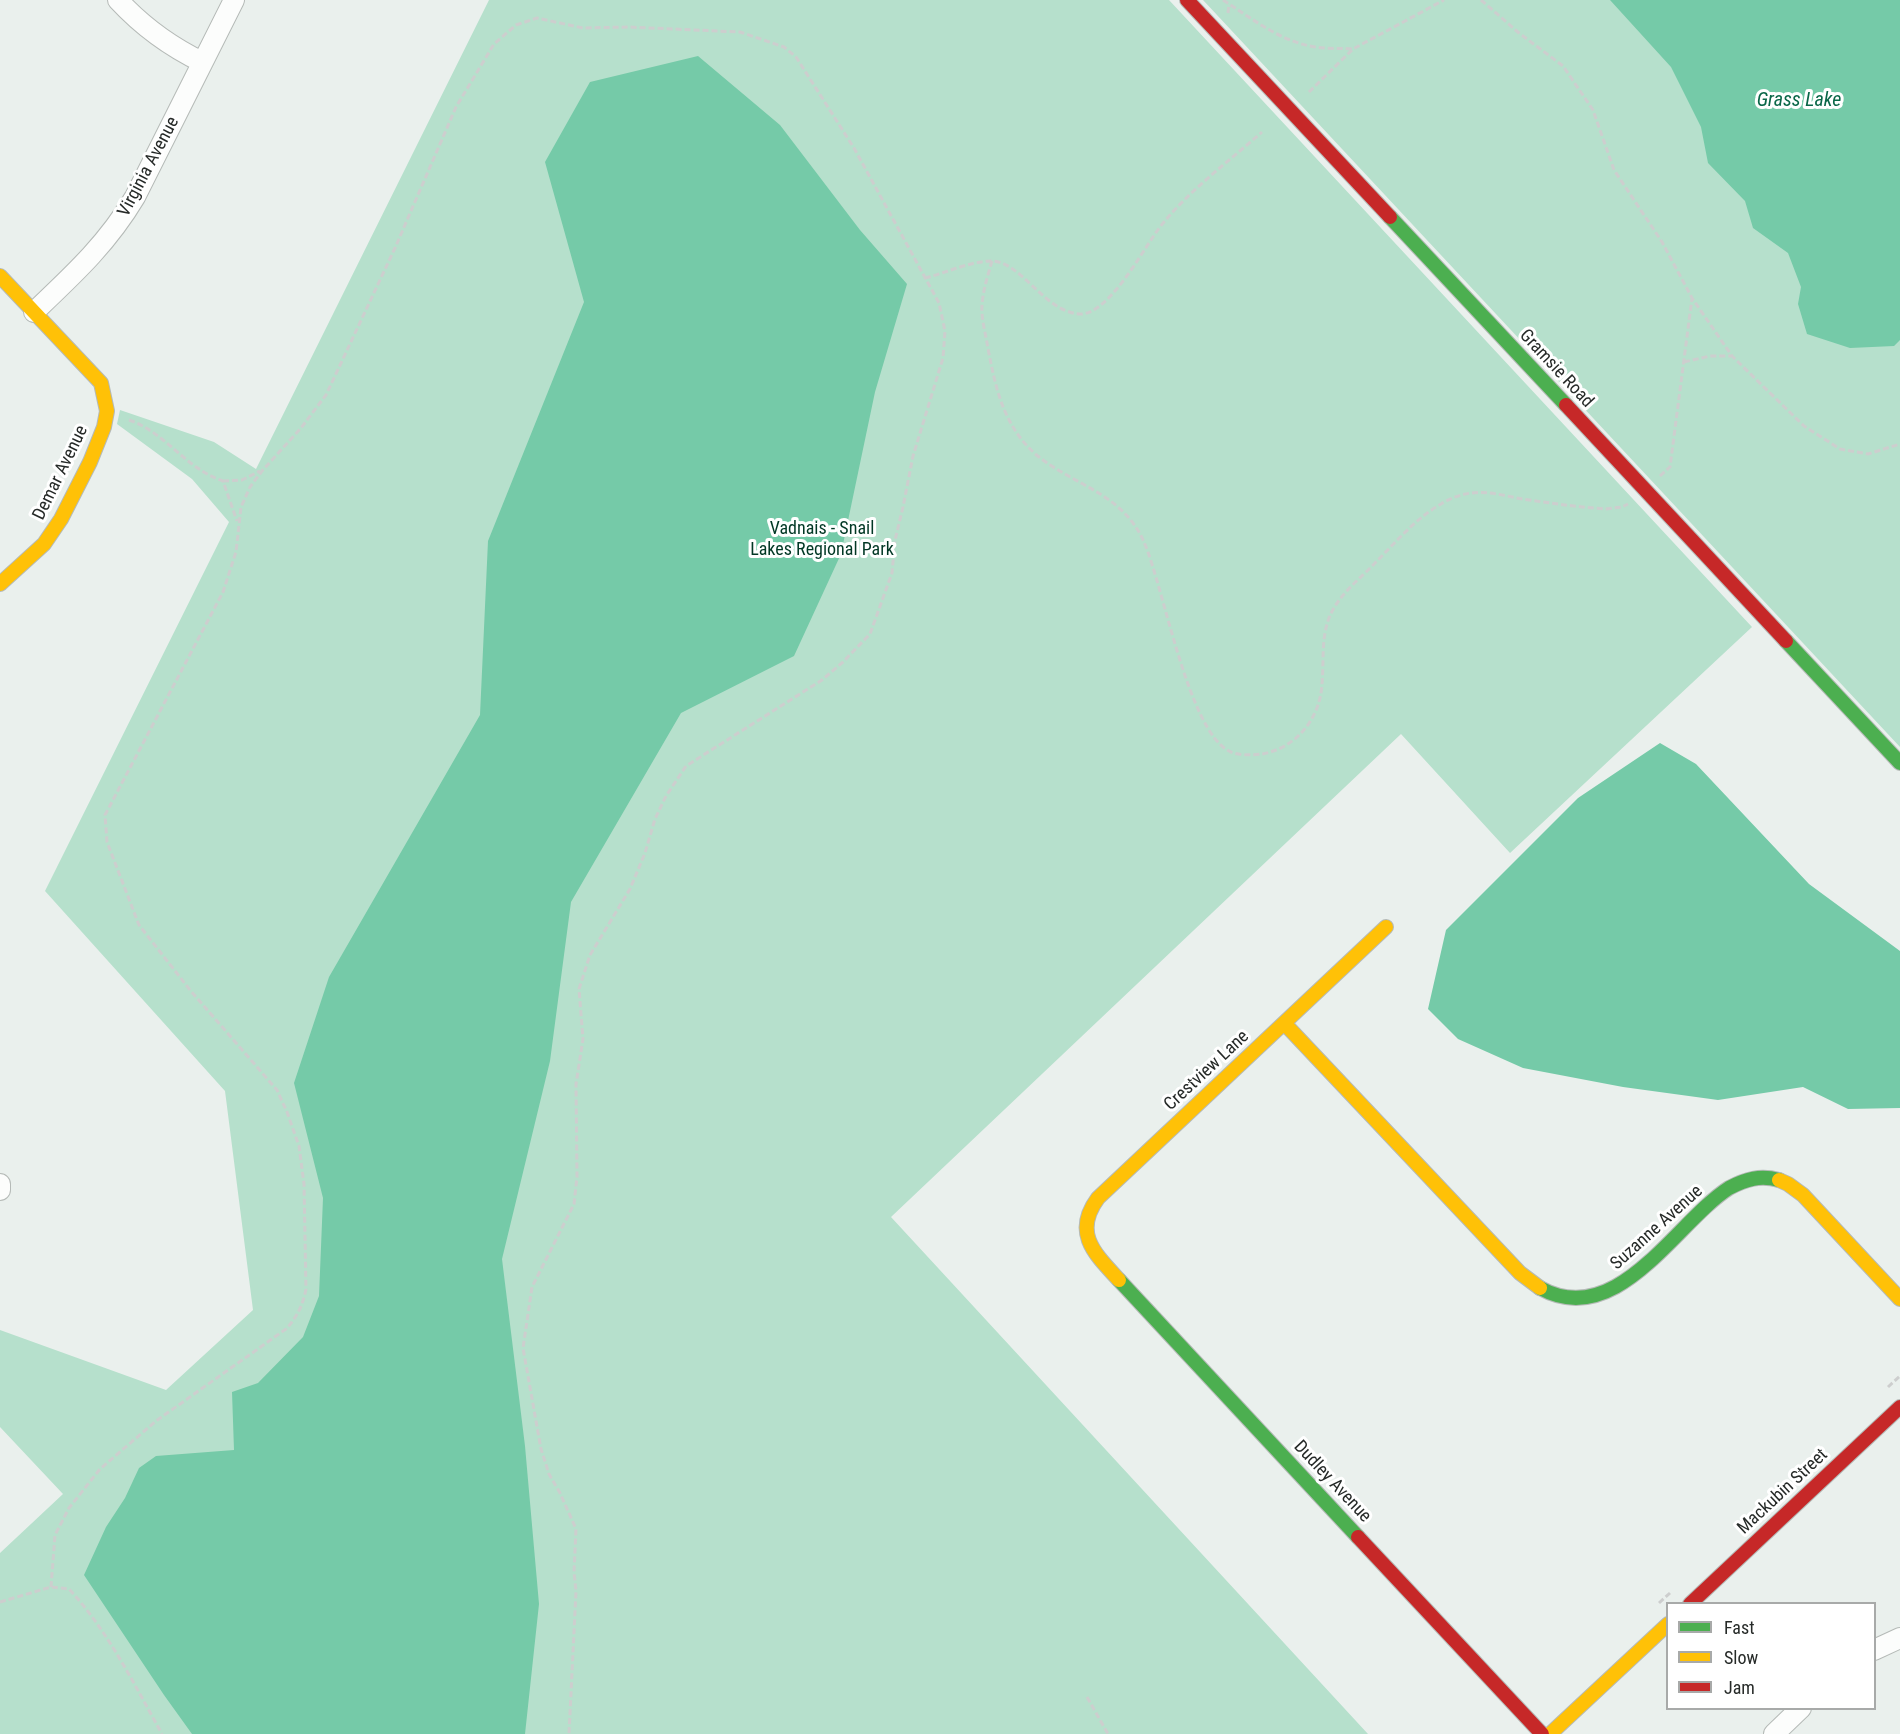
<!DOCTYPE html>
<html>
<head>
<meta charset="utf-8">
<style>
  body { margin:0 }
  #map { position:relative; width:1900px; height:1734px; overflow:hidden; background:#eaf0ed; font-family:"Roboto Condensed",sans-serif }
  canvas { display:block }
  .legend { position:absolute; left:1666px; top:1602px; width:210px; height:108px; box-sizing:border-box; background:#fff; border:2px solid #a8aaa9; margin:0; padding:8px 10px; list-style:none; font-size:18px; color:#262a28 }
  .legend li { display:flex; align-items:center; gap:12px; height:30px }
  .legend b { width:30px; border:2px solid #a8aaa9 }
</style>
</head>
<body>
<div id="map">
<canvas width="1900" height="1734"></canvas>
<ul class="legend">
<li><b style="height:8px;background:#4caf50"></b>Fast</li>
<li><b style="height:8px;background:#ffc107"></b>Slow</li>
<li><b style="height:8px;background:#c62828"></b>Jam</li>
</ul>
</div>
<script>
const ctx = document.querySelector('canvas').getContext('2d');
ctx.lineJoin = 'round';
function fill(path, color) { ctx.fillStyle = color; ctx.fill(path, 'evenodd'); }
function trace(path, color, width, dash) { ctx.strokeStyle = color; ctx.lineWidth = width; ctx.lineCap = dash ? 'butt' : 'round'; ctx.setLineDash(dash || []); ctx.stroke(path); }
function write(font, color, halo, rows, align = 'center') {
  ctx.font = font + ' "Roboto Condensed",sans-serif'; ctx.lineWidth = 6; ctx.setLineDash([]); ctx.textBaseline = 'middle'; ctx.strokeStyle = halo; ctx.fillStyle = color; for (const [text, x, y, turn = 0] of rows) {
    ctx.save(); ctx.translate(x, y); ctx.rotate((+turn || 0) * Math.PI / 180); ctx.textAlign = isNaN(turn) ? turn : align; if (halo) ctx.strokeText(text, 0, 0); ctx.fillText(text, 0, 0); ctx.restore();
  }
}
fill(new Path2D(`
  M 489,0 L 1169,0 L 1752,627 L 1510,853 L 1401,734 L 891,1217 L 1368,1734 L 0,1734 L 0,1553 L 63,1494 L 0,1427 L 0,1330 L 166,1390 L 253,1310 L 225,1091 L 45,891 L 229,522 L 192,479 L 117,424 L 120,410 L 214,442 L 256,469 Z
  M 1203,0 L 1900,0 L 1900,747 Z`), '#b6e0cc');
fill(new Path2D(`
  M 1610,0 L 1900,0 L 1900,340 L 1894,346 L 1850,348 L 1807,334 L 1798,304 L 1801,287 L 1788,253 L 1753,228 L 1745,201 L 1708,163 L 1701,127 L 1671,67 Z
  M 698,56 L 780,125 L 860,230 L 907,284 L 875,392 L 841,554 L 794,656 L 681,713 L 571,902 L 550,1061 L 502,1259 L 525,1446 L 539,1604 L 525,1734 L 192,1734 L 164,1695 L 84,1575 L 106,1527 L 125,1498 L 139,1468 L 156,1456 L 234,1450 L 232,1392 L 258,1383 L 303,1337 L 319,1296 L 323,1198 L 294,1083 L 329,977 L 480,715 L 488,541 L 584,302 L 545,162 L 590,82 Z
  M 1660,743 L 1696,764 L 1809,884 L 1900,951 L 1900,1108 L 1848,1109 L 1803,1087 L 1718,1100 L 1623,1087 L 1523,1068 L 1458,1039 L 1428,1009 L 1446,930 L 1578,798 Z`), '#75caa8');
const street = new Path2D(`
  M 118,0 C 143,27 169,46 202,62
  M 34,312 C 73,275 107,244 135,197 L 234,0
  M 0,1184 L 0,1190
  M 1874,1650 L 1900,1638
  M 1774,1734 L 1801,1708`);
const fast = new Path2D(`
  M 1390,217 L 1566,405
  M 1786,641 L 1900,763
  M 1119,1280 L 1358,1537
  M 1540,1288 C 1617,1331 1675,1223 1729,1188 C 1746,1179 1760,1175 1779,1180`);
const slow = new Path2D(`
  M 0,276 L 101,383 L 107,411 L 104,427 L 90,462 L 61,519 L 44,544 L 0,584
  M 1284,1023 L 1520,1273 L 1540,1288
  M 1779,1180 L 1788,1184 L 1803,1195 L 1900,1299
  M 1119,1280 C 1095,1254 1072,1233 1098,1198 L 1386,927
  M 1550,1734 L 1668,1624`);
const jam = new Path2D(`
  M 1187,0 L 1390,217
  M 1566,405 L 1786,641
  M 1358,1537 L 1542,1734
  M 1690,1604 L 1900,1407`);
trace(street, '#b5bab7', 22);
trace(fast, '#b5bab7', 16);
trace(slow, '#b5bab7', 16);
trace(jam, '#b5bab7', 16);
trace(new Path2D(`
  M 1223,0 C 1253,19 1279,41 1315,47 C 1327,49 1340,48 1353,49
  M 1481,0 L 1519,33 L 1563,66 L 1593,110 L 1614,170 L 1662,242 L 1692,298 L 1732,356 L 1804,426 L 1840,449 L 1868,454 L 1900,444
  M 1228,13 L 1229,4
  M 1309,92 L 1353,49 L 1444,0
  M 992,261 C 988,275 983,290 982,305 C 981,317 985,331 987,343 C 995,386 1003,428 1039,457 C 1076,486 1123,494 1144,542 C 1164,588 1188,730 1229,751 C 1238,756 1252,755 1262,754 C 1296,748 1320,719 1322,684 C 1324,662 1321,639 1329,618 C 1338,595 1359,580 1375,563 C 1396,542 1415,519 1441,504 C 1450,498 1462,494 1472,493 C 1489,491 1506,496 1522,499 C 1550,503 1577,507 1605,509 L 1622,507 L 1628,504
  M 925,278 C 946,273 970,261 992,261 C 1022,262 1044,312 1080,314 C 1106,315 1138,259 1151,240 C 1176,200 1226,164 1262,132
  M 1684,362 L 1710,356 L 1732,356
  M 129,420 C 165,432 186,469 223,481 L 237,521
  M 1660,476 L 1670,467 L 1692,298
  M 223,481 L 242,480 L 260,471
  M 1888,1387 L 1900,1376
  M 51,1587 L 55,1535 L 69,1508 L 100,1469 L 156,1421 L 286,1329 C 297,1317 303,1305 306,1289 L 304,1184 L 299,1146 L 287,1112 L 277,1090 L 190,990 L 139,925 L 107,842 L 105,815 L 223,592 L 236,552 L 241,507 L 250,487 L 262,471 L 301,428 L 326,395 L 395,248 L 456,107 L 494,44 L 516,25 L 537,18 L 583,28 L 628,27 L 740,32 L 784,47 L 796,57 L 854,148 L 939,303 L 945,331 L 943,358 L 913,456 L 903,507 L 895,540 L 892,573 L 870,634 L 843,662 L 822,680 L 686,766 L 666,796 L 655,819 L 645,853 L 630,889 L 590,955 L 579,989 L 583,1039 L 576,1084 L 577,1177 L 574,1204 L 532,1287 L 523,1348 L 541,1449 L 549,1474 L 560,1493 L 576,1529 L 574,1572 L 576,1591 L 569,1734
  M 0,1602 L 51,1587 L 69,1589 C 108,1631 134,1684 162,1734
  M 1659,1603 L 1670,1593
  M 1087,1697 L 1108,1734`), '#cdcece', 3, [6, 3]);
trace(street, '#fcfdfc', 20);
trace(fast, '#4caf50', 14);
trace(slow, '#ffc107', 14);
trace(jam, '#c62828', 14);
write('18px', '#262a28', '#fff', [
  ["Virginia Avenue",149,167,-62],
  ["Gramsie Road",1556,369,47],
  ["Demar Avenue",61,473,-64],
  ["Crestview Lane",1207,1071,-43],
  ["Suzanne Avenue",1657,1228,-42],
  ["Dudley Avenue",1332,1482,47],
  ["Mackubin Street",1783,1492,-43]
]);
write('18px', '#013724', '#fff', [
  ["Vadnais - Snail",822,529],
  ["Lakes Regional Park",822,550]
]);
write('italic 20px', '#0a6748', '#fff', [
  ["Grass Lake",1799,101]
]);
</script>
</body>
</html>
